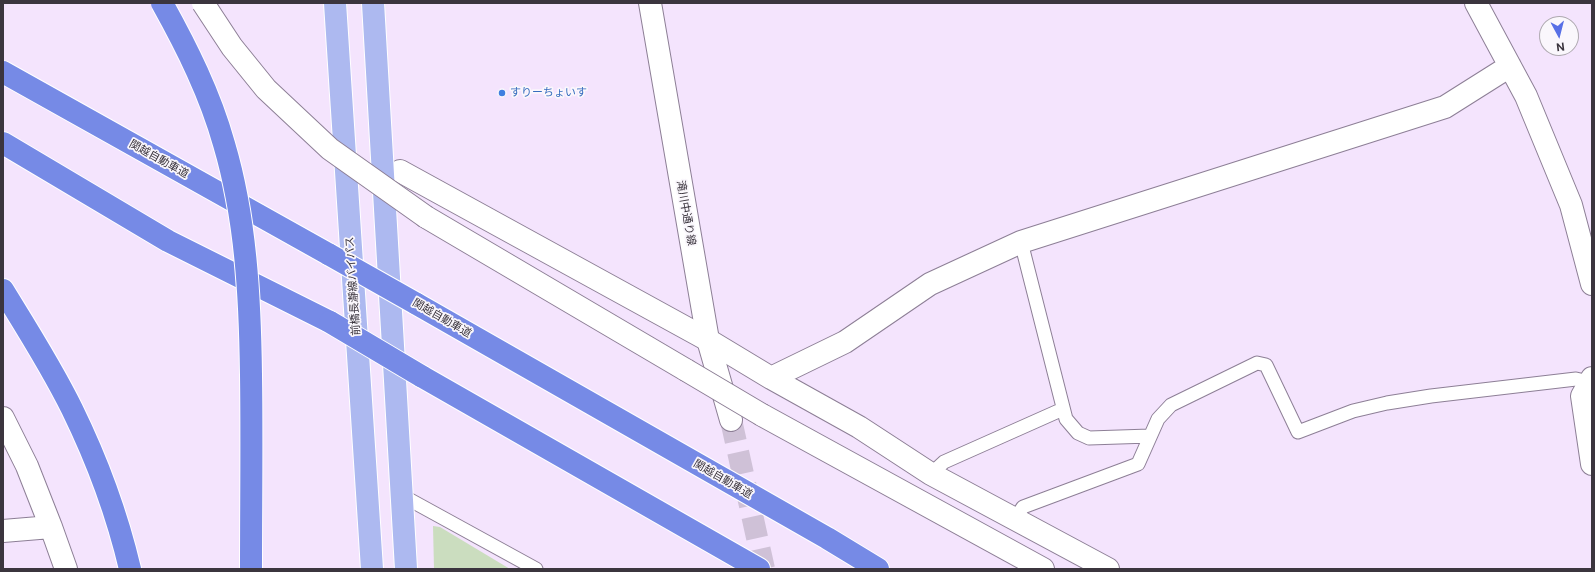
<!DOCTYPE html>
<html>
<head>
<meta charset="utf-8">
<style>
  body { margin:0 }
  #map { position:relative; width:1595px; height:572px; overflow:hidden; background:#f4e4fd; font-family:"Public Sans",sans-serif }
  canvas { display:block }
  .frame { position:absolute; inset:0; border:4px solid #3b353e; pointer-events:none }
  .north { position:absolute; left:1539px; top:16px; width:40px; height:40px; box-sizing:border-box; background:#faf7fc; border:1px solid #aea9b0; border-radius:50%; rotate:173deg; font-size:11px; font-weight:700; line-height:16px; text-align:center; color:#3b353e }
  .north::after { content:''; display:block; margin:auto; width:14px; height:18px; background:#5870e6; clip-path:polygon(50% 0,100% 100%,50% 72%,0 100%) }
</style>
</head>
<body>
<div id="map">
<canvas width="1595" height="572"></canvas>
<div class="frame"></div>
<div class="north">N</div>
</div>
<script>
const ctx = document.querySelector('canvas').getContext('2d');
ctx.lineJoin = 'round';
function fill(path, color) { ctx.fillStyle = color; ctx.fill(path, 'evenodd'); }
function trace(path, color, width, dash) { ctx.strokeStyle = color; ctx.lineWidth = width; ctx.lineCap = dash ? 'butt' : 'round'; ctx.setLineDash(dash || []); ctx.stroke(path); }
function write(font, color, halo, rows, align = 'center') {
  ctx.font = font + ' "Public Sans","Noto Sans JP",sans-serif'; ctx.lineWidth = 3.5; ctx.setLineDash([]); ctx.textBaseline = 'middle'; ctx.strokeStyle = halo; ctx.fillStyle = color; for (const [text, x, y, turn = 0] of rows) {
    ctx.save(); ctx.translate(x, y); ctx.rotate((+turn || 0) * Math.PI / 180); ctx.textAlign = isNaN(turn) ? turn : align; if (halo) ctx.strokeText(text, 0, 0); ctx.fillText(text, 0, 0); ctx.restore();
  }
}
fill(new Path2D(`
  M 433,526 L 440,527 L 510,569 L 434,569 Z`), '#cbddbf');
trace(new Path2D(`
  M 731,420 L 764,569`), '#cfc1d7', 22, [22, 11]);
const service = new Path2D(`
  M 1021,242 L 1066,419 L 1078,433 L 1089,438 L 1150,436
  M 931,474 L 944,462 L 1063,409
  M 401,495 L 536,569
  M 1015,519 L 1023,507 L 1138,464 L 1158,419 L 1171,405 L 1257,363 L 1266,365 L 1298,432 L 1353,411 L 1387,403 L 1431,396 L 1576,379 L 1589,382`);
const minor = new Path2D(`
  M 1476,3 L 1526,96 L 1571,205 L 1592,284
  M 400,171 L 708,340 L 771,378 L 859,427 L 931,474 L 1108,569
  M 771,378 L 845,342 L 930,284 L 1021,242 L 1445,107 L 1510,66
  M 1592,378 L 1582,396 L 1592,464
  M 3,418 L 27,466 L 51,527 L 66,569
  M 3,531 L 51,527`);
const tertiary = new Path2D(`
  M 650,3 L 708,340 L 731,420
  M 426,217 L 686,370
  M 762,415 L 1043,569`);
const primary = new Path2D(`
  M 335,3 L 372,569
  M 373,3 L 406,569`);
const motorway = new Path2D(`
  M 3,72 L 330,255
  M 3,143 L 168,241 L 330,322
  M 3,290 C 27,329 52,368 72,409 C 97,460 117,514 130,569
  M 415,303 L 827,538 L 878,569
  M 421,376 L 759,569`);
trace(service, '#8d7f96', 15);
trace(minor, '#8d7f96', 24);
trace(tertiary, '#8d7f96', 24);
trace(primary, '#fff', 24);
trace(motorway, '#fff', 24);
trace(service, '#fff', 13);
trace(minor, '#fff', 22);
trace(tertiary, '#fff', 22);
trace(primary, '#adb9f0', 22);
trace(motorway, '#768ae6', 22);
const tertiaryBridge = new Path2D(`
  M 203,3 L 232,47 L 266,89 L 330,149 L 426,217
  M 686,370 L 762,415`);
const motorwayBridge = new Path2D(`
  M 162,3 C 187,48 210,94 224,144 C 246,218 250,298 251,375 C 252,440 251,504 251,569
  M 330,255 L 415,303
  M 330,322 L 421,376`);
trace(tertiaryBridge, '#8d7f96', 24, []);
trace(motorwayBridge, '#fff', 24, []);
trace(tertiaryBridge, '#fff', 22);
trace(motorwayBridge, '#768ae6', 22);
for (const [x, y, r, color] of [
  [502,93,4,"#3f7fe0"]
]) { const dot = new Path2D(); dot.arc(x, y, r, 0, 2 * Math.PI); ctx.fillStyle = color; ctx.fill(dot); trace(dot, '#faf7fc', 1.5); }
write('11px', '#366cbe', '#faf7fc', [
  ["すりーちょいす",510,93]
], 'left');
write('11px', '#3b353e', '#faf7fc', [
  ["関越自動車道",159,159,29],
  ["滝川中通り線",686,213,80],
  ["前橋長瀞線バイパス",353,286,-94],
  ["関越自動車道",442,318,30],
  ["関越自動車道",723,479,30]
]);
</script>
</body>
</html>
